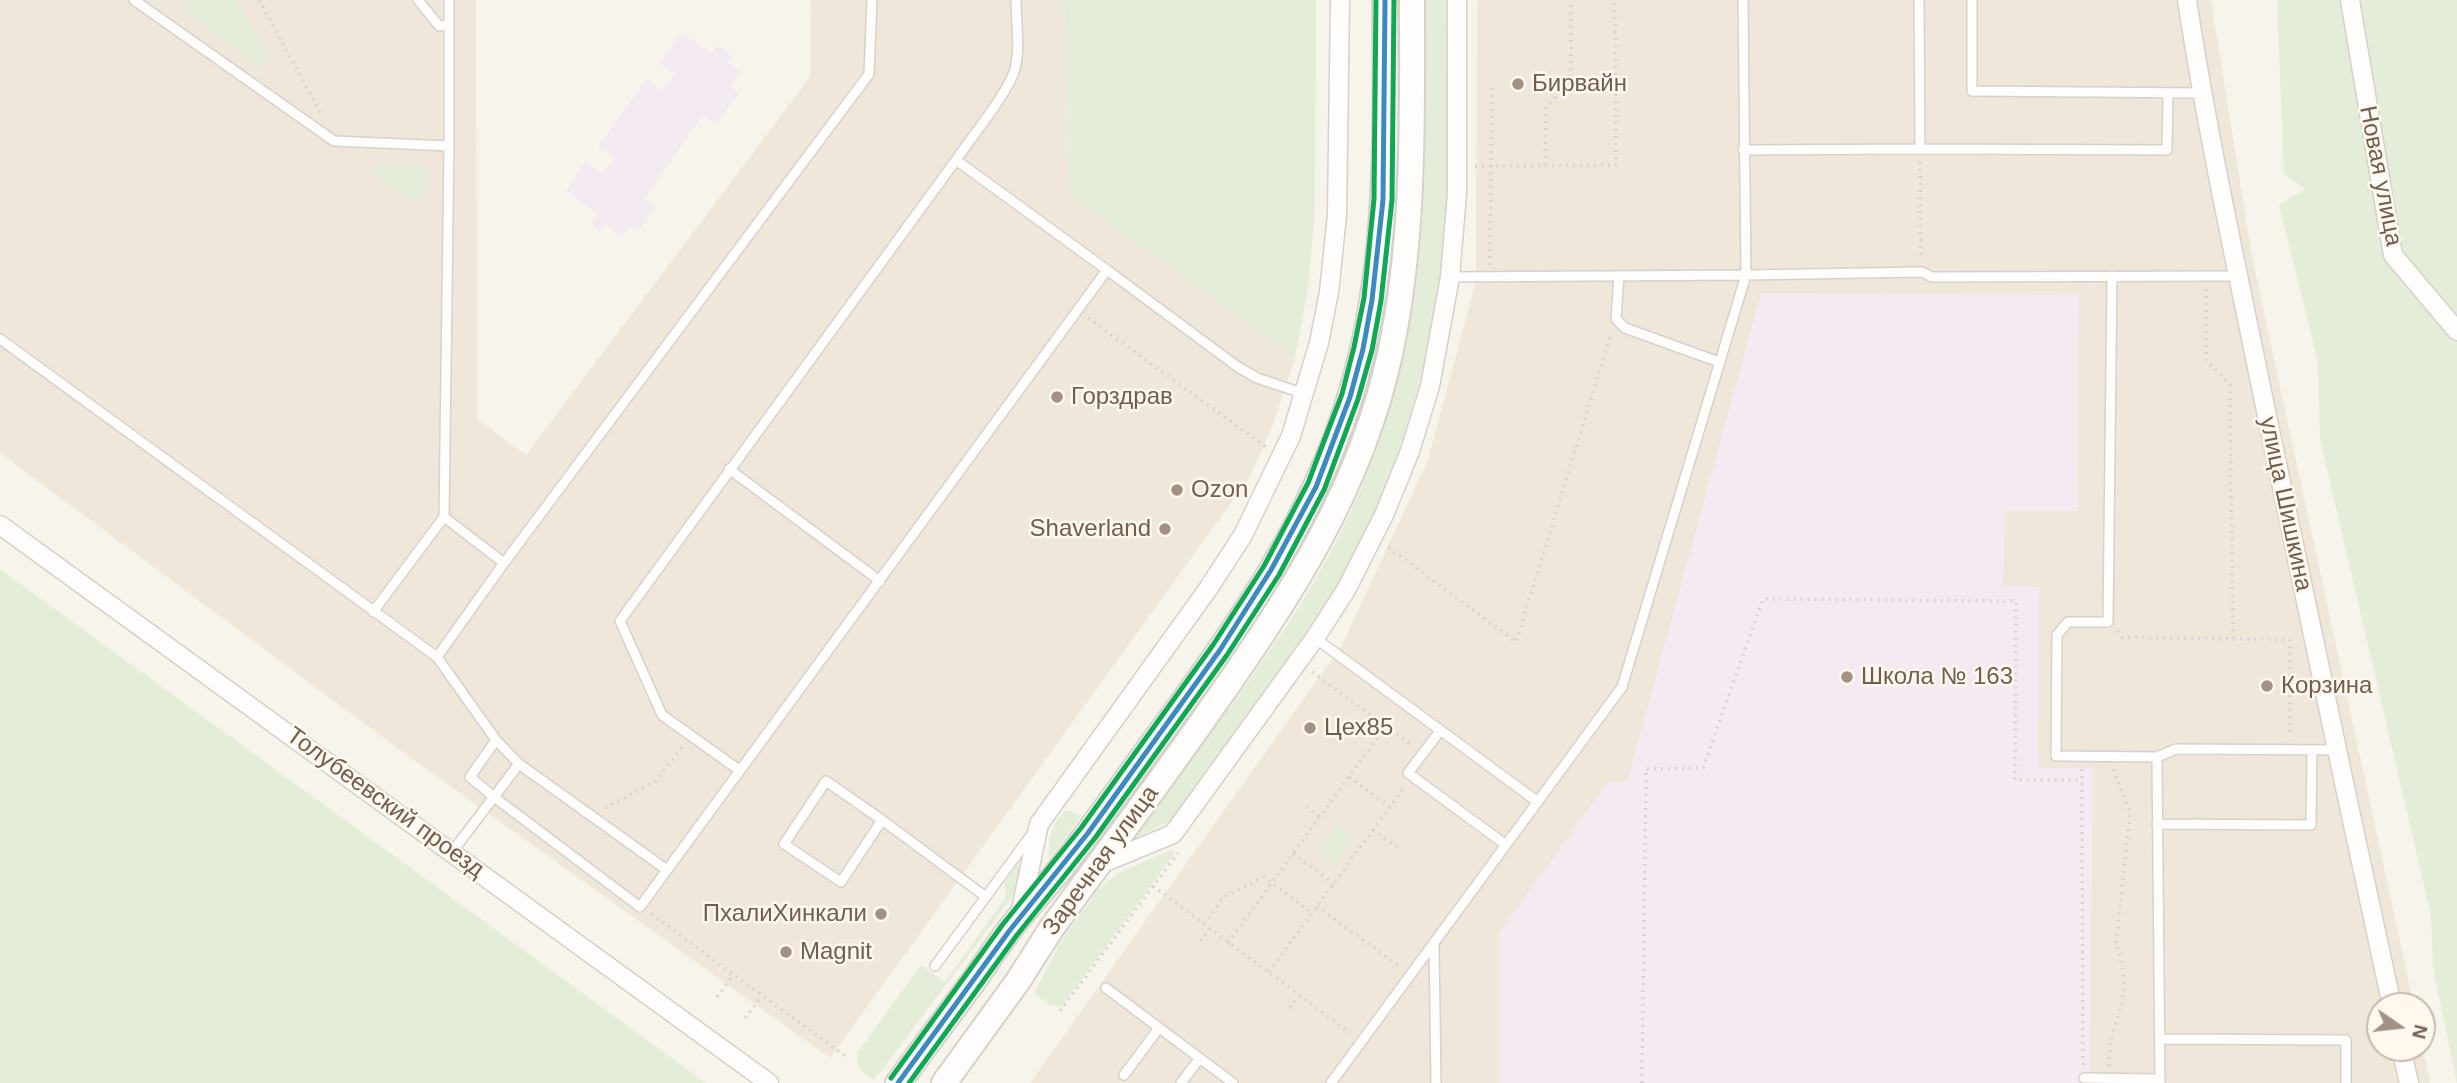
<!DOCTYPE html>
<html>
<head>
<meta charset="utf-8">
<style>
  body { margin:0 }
  #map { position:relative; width:2457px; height:1083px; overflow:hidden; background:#f7f4ec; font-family:Arial,sans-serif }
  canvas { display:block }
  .north { position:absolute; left:2366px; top:992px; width:70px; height:70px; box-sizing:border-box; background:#fef8ee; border:2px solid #c6baae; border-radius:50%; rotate:104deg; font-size:19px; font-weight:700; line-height:28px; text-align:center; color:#735d4e }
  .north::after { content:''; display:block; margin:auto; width:24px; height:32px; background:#a19285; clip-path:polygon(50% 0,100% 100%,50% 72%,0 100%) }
</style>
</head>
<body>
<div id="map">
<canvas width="2457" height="1083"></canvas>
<div class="north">N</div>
</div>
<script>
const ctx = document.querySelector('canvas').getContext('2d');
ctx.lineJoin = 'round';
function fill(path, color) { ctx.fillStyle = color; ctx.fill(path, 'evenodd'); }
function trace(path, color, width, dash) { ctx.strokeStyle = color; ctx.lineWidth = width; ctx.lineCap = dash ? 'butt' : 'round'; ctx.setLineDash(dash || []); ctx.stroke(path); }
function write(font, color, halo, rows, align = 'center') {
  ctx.font = font + ' Arial,sans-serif'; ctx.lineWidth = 5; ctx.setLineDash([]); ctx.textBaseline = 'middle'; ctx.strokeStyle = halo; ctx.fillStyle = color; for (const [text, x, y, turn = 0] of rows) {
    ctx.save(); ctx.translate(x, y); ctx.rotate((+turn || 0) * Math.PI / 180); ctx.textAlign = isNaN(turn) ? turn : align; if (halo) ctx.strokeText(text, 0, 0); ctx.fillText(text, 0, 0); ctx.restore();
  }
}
fill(new Path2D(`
  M 0,0 L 476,0 L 477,419 L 526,455 L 810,77 L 811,0 L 1064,0 L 1070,195 L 1295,358 L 1272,427 L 1249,478 L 830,1058 L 408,756 L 0,453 Z
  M 1477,0 L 2211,0 L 2252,257 L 2414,1006 L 2380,1006 L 2380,1048 L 2422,1048 L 2422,1045 L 2430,1083 L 1030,1083 L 1342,645 L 1428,460 L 1476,281 Z`), '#efe7da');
fill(new Path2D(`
  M 682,32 L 712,53 L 718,45 L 733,56 L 729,63 L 740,72 L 730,86 L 739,93 L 716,124 L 703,115 L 645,198 L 656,206 L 638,232 L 630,226 L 622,237 L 605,225 L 600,231 L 591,224 L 598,214 L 566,191 L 585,162 L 603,174 L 615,158 L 598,147 L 646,79 L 663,91 L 675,74 L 659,64 Z
  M 1761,293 L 2079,295 L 2078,511 L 2004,511 L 2003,586 L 2039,587 L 2038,768 L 2092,768 L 2090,1083 L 1500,1083 L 1500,931 L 1608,782 L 1627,782 Z`), '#f4ebf2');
fill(new Path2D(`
  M 190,0 L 236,0 L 269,55 L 260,68 L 183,10 Z
  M 1064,0 L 1316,0 L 1315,212 L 1308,288 L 1295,358 L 1070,195 Z
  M 1425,0 L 1446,0 C 1446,84 1452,175 1442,259 C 1429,370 1397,482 1342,580 C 1314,629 1280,674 1247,719 C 1222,753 1198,789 1171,821 L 1137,837 L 1136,833 C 1209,733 1295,630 1348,518 C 1379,453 1400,382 1412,311 C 1430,209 1424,103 1425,0 Z
  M 2277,0 L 2457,0 L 2457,1083 L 2433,968 L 2431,915 L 2320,439 L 2318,362 L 2279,205 L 2305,189 L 2284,174 Z
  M 378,165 L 424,165 L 426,189 L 416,204 L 374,173 Z
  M 0,569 L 706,1083 L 0,1083 Z
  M 1068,810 L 1081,816 L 1052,856 L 1049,856 C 1048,840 1052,819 1068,810 Z
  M 1337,827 L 1353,839 L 1335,864 L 1318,852 Z
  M 1171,850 L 1175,853 L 1061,1007 L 1048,1004 L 1034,994 L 1062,939 L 1099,889 L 1118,873 Z
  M 1016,865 L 1022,868 L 1018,886 L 1010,900 L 874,1080 C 863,1072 854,1067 858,1052 L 921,965 L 945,982 L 1006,897 L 1005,883 Z`), '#e3edd8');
const lane = new Path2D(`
  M 134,0 L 334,141 L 449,146 L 449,0
  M 418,0 L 439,26 L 449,25
  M 872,0 L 869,74 L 504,563 L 437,657 L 496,740 L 519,764 L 667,870 L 1107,270 L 1238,367 L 1257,378 L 1305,394
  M 1016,0 C 1016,23 1021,50 1014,72 C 1006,95 971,138 956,160 L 1107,270
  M 1743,0 L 1746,275 L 1922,272 L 1932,277 L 2238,276
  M 1919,0 L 1920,149 L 2167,150 L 2168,93
  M 1972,0 L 1972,91 L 2201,93
  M 1743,150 L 1920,149
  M 1619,276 L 1616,319 L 1625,328 L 1719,362
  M 2112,276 L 2108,622 L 2068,622 L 2057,635 L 2056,756 L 2157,757 L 2176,749 L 2336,750
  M 0,339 L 437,657
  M 729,469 L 880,581
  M 444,517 L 504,563
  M 373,612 L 444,517 L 449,146
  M 1315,638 L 1538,802
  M 1440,731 L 1408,773 L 1506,845
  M 496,740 L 470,777 L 494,797 L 640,907 L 667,870
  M 2157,757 L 2160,1083
  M 739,770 L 662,715 L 620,621 L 956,160
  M 882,820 L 826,781 L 784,844 L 841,882 L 882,820 L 986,897
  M 2157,824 L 2311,825 L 2312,750
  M 452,852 L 519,764
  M 1434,943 L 1436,1083
  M 935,966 L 1032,834
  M 1106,988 L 1233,1083
  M 2160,1039 L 2346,1040 L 2346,1083
  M 1124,1075 L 1159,1028
  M 2084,1078 L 2160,1079
  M 1181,1083 L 1200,1058
  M 1331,1083 L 1622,687 L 1746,275 L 1450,277`);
const street = new Path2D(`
  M 2187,0 C 2208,138 2238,274 2266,411 C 2307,609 2349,808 2392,1006
  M 2350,0 L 2393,255 L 2457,331
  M 0,525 L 769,1083
  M 1098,865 L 1173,834 L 1315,638 L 1346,590 L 1384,515 L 1410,451 L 1430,386 L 1450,277 L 1457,193 L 1457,0
  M 1020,914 L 1039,824 L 1208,589 L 1243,535 L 1291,436 L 1319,343 L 1329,292 L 1337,215 L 1340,0
  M 2401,1048 L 2409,1083`);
const secondary = new Path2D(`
  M 898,1083 C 924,1048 949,1014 975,979 C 990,957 1005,934 1022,914 C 1035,898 1049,883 1062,867 C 1097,822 1130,774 1164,728 C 1240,625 1312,521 1350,397 C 1390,269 1386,132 1385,0
  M 944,1083 L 1018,981 L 1051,929 C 1105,855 1161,781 1213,706 C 1291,596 1361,488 1390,354 C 1415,238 1412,118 1412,0`);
trace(lane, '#d6d1ca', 12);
trace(street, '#d6d1ca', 21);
trace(secondary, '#d7d1ca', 28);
trace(new Path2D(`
  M 259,0 L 320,112
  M 1920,162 L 1921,259
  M 1545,165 L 1546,107 L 1571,81 L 1571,0
  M 1475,166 L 1616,165 L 1615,0
  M 1490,265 L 1492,88
  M 2206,289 L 2206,360 L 2230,385 L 2233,639
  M 1088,318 L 1266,447
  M 1388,547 L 1516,642 L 1611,334
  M 2117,631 L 2122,637 L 2290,640 L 2290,736
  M 1312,672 L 1413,746
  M 2082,769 L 2083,1066
  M 1349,777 L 1390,807
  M 1306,807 L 1320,817
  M 605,808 L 656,781 L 682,747
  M 1373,830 L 1399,849
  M 1293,854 L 1334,884
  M 1153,886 L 1350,1033
  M 1317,906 L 1400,967
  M 651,914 L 845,1056
  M 1204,924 L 1224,897 L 1264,877 L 1312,913
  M 1200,941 L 1210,929
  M 1228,943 L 1386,726
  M 1269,972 L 1405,786
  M 717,997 L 733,975
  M 1290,1008 L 1299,996
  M 1060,1011 L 1178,853
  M 745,1018 L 762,996
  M 2109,1066 C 2108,1045 2116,1025 2121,1005 C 2126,985 2123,963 2116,944 L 2130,813 L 2113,769
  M 1642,1083 L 1646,769 L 1703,768 L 1763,599 L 2016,601 L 2015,780 L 2082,780`), '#d9d4cf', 3.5, [2, 5]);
trace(lane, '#fefdfc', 9);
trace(street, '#fefdfc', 18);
trace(secondary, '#fefdfc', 24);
trace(new Path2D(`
  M 898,1083 L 1010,930 L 1088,833 L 1220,650 L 1271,570 L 1316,487 L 1350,397 L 1363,349 L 1372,300 L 1383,200 L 1385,0`), '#3d8ac2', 5);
trace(new Path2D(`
  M 909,1083 L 1017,935 L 1095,838 L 1227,655 L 1279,575 L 1324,490 L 1358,399 L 1372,350 L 1381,301 L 1392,200 L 1394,0`), '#10a855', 5);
trace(new Path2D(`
  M 891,1078 L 1003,924 L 1081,828 L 1213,645 L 1264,566 L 1308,483 L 1342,394 L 1354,347 L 1364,298 L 1374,199 L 1376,0`), '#10a855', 5);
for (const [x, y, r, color] of [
  [1518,84,7,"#a19285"],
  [1057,397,7,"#a19285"],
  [1177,490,7,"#a19285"],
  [1165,529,7,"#a19285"],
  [1847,677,7,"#a19285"],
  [2267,686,7,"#a19285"],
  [1310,728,7,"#a19285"],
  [881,914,7,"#a19285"],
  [786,952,7,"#a19285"]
]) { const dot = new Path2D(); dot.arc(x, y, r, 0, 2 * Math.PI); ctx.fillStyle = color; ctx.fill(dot); trace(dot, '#fef8ee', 2.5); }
write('24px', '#735d4e', '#fef8ee', [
  ["Бирвайн",1532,84],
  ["Горздрав",1071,397],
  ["Ozon",1191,490],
  ["Shaverland",1151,529,"right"],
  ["Школа № 163",1861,677],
  ["Корзина",2281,686],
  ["Цех85",1324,728],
  ["ПхалиХинкали",867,914,"right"],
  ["Magnit",800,952]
], 'left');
write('24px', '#735d4e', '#fef8ee', [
  ["Новая улица",2380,176,79],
  ["улица Шишкина",2285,504,78],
  ["Толубеевский проезд",385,803,36],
  ["Заречная улица",1101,861,-54]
]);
</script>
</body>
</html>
